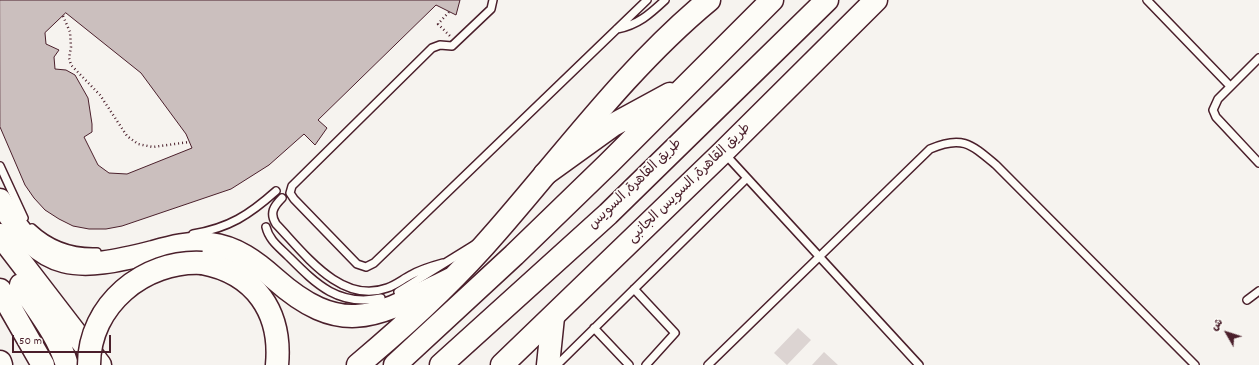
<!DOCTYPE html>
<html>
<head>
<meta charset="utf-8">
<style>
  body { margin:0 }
  #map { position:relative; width:1259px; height:365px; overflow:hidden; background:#f6f3ef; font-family:Dekko,"Playpen Sans Arabic",sans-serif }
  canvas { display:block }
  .north { position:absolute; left:1207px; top:313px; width:40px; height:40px; -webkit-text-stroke:3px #fdfcf7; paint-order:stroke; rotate:309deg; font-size:11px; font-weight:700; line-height:16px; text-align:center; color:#4a1f2b }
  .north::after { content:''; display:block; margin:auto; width:14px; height:18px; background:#4a1f2b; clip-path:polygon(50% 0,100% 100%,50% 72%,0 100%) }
  .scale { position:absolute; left:12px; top:335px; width:99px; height:18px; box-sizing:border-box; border:2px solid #4a1f2b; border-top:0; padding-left:5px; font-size:12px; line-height:14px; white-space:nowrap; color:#4a1f2b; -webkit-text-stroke:3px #fdfcf7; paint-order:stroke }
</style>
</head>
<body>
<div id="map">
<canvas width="1259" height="365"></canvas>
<div class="north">ش</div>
<div class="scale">50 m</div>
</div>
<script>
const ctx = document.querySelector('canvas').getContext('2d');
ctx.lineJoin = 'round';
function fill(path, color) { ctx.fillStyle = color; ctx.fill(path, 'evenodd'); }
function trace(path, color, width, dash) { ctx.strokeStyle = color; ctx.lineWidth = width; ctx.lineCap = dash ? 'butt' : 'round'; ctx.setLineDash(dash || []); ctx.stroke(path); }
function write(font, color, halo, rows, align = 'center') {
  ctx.font = font + ' Dekko,"Playpen Sans Arabic",sans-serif'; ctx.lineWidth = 3.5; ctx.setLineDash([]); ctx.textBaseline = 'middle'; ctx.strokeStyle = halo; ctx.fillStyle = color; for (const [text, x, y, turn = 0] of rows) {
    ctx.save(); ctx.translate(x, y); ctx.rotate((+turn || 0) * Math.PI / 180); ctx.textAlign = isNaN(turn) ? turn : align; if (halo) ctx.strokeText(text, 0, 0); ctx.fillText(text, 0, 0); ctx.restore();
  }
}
fill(new Path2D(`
  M 798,328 L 811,340 L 787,365 L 774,353 Z
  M 824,352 L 838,365 L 812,365 Z`), '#dcd4d2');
const building = new Path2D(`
  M 0,0 L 460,0 L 456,15 L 436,5 L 318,120 L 327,128 L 315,145 L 304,134 L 269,165 L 231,189 L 122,226 L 106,229 L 89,229 L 73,226 L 59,219 L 45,210 L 34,198 L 25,185 L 0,127 ZM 66,13 L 141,73 L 186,134 L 192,148 L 127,174 L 109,173 L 98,165 L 84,137 L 92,132 L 92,124 L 88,98 L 75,75 L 66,70 L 55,69 L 54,57 L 59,50 L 46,44 L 45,33 Z`);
fill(building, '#cbbfbe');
trace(building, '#4a1f2b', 1);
const service = new Path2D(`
  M 493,0 L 491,9 L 452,46 L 440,45 L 432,48 L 292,186 L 290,193 L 294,199 L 357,264 L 366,267 L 374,263 L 647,0
  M 1147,0 L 1230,86
  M 617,29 C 638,25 650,14 665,0
  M 1259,58 L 1218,99 L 1213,110 L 1216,117 L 1259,163
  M 725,154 L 919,365
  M 0,166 L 24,218
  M 282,198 C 274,206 269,213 276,224 C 304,253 341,305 387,288 C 396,285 403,279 411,275 C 421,269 432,266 443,263
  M 266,227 C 269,240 279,247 288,256 C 316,284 338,307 381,298
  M 32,228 C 50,245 72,253 97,252
  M 193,234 C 229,228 249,215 276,191
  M 634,289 L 675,333 L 646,365
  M 398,292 L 474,245
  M 1247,300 L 1259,291
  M 594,328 L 629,365
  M 557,365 L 747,178
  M 708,365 L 930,149 C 962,135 971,144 996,165 L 1195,365`);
const primary = new Path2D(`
  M 0,200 C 42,275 78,271 153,252 C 171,247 190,242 210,244 C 236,247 256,262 275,279 C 345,341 380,314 453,278
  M 358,365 C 407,324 455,280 497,231 C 566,152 628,67 709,0
  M 502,365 L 723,152 L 876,0`);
const trunk = new Path2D(`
  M 0,235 L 100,365
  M 202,263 C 255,273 282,312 277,365
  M 21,285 C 38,311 58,335 67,365
  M 0,290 L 43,365
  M 0,362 L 1,365
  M 548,365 L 553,317`);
const motorway = new Path2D(`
  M 545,174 L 613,125 L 670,94
  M 395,365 L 514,255 L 608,164 L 772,0
  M 441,365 L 608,214 L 827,0`);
trace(service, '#4a1f2b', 10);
trace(primary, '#4a1f2b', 25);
trace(trunk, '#4a1f2b', 25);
trace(motorway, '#4a1f2b', 25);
trace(new Path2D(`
  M 449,12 L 438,24 L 450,36
  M 63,16 L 70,32 L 71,47 L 69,58 L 71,65 L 100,95 L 127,136 L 138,144 L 153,147 L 189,142`), '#4a1f2b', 2.5, [1, 3]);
trace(service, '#fdfcf7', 7);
trace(primary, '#fdfcf7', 22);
trace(trunk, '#fdfcf7', 22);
trace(motorway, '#fdfcf7', 22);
const trunkBridge = new Path2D(`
  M 89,365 C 89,305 144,260 202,263`);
trace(trunkBridge, '#4a1f2b', 25, []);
trace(trunkBridge, '#fdfcf7', 22);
write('14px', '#4a1f2b', '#fdfcf7', [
  ["طريق القاهرة, السويس الجانبى",690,184,-44],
  ["طريق القاهرة, السويس",636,185,-44]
]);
</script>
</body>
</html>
